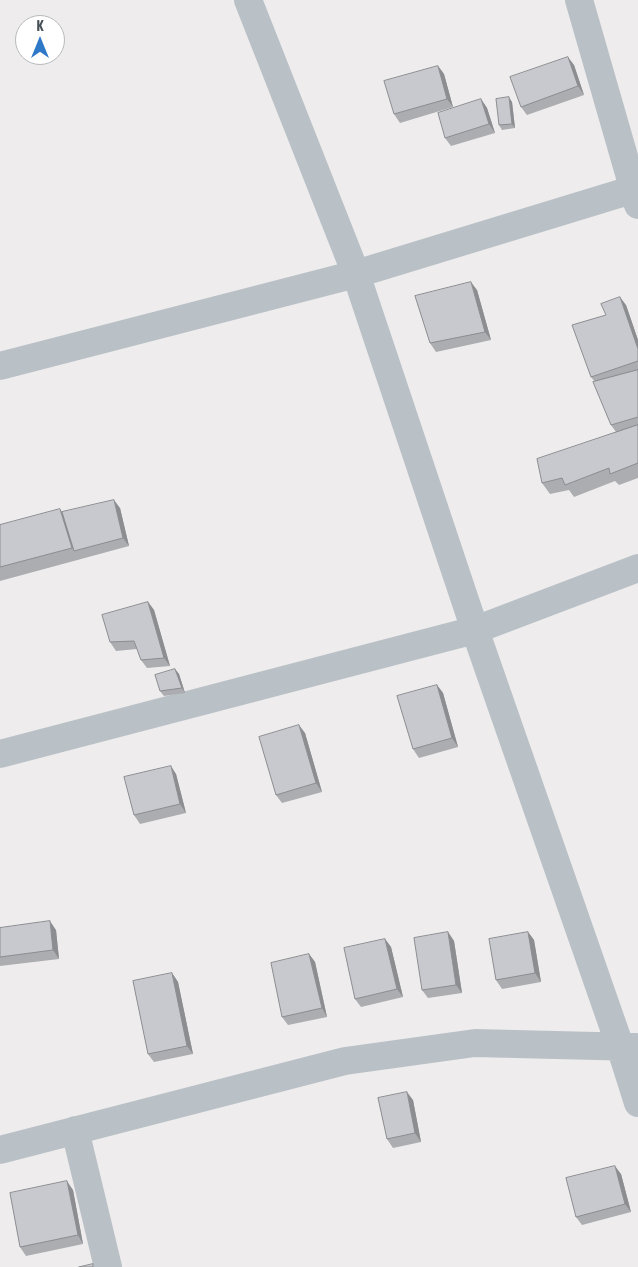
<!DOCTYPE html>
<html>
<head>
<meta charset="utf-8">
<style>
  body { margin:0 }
  #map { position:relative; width:638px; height:1267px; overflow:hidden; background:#eeecec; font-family:"Asap Condensed",sans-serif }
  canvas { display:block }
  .north { position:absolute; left:15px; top:15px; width:50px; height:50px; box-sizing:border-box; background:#fff; border:1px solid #b5b9bc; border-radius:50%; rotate:0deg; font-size:14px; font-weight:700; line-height:20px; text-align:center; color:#465057 }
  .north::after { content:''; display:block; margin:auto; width:18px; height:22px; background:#2d79c7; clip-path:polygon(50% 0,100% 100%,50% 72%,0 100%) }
</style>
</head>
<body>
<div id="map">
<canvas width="638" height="1267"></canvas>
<div class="north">K</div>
</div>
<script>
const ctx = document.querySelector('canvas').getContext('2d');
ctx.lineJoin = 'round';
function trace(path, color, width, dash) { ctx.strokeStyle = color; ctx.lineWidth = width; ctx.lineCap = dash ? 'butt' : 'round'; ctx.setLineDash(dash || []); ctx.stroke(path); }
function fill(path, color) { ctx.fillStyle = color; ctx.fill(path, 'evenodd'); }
trace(new Path2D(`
  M 248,0 L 356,274 L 475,630 L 620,1046 L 638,1103
  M 579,0 L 638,205
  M 0,366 L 356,274 L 638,188
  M 0,754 L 475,630 L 638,568
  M 75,1130 L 108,1267
  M 0,1150 L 345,1061 L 475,1043 L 636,1047`), '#b9c1c7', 28);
fill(new Path2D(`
  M 574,65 L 584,95 L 527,115 L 521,107 Z
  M 438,66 L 444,74 L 453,107 L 400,123 L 394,114 Z
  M 481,99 L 487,108 L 495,133 L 451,146 L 445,138 Z
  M 512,102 L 515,128 L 502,130 L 499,125 Z
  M 477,290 L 491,340 L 436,352 L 430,343 Z
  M 626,305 L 638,340 L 638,478 L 619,485 L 615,481 L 574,497 L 569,490 L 550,494 L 542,483 L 616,432 L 611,425 L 595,382 L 591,377 L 606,315 Z
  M 120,508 L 129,546 L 0,581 L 0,525 L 62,512 Z
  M 148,602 L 154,610 L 170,666 L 147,668 L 141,660 L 137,649 L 116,651 L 110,642 Z
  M 175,669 L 179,674 L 185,693 L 164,696 L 160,691 Z
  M 437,685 L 443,693 L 458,747 L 419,758 L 413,749 Z
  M 305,733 L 322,792 L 282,803 L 276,795 Z
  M 176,774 L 186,813 L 140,824 L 134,815 Z
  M 0,928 L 56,930 L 59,959 L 0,966 Z
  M 448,932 L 454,941 L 462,993 L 428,998 L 422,990 Z
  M 528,932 L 534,940 L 541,982 L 502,989 L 496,980 Z
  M 385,939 L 391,947 L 403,997 L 361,1007 L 355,999 Z
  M 309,954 L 315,962 L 327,1017 L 288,1025 L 282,1017 Z
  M 172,973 L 178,982 L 193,1054 L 154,1062 L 148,1054 Z
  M 413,1100 L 421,1142 L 393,1148 L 387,1139 Z
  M 621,1174 L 631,1212 L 582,1225 L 576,1217 Z
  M 73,1190 L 83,1244 L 26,1256 L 20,1247 Z`), '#abadb1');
fill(new Path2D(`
  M 568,57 L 574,65 L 584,95 L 578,86 Z
  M 438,66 L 444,74 L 453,107 L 447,99 Z
  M 509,97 L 512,102 L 515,128 L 512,124 Z
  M 481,99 L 487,108 L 495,133 L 489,124 Z
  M 471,282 L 477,290 L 491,340 L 485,332 Z
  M 620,297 L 626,305 L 638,340 L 638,349 Z
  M 114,500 L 120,508 L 129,546 L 123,538 Z
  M 60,509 L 68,521 L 74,551 L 72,548 Z
  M 148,602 L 154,610 L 170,666 L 164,658 Z
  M 175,669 L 179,674 L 185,693 L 182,688 Z
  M 437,685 L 443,693 L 458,747 L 452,738 Z
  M 299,725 L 305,733 L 322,792 L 316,783 Z
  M 171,766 L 176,774 L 186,813 L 180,804 Z
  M 50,921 L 56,930 L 59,959 L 53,950 Z
  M 448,932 L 454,941 L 462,993 L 456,985 Z
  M 528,932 L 534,940 L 541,982 L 535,973 Z
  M 385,939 L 391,947 L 403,997 L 397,989 Z
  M 309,954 L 315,962 L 327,1017 L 322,1008 Z
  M 172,973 L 178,982 L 193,1054 L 187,1046 Z
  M 407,1092 L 413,1100 L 421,1142 L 415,1133 Z
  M 615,1166 L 621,1174 L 631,1212 L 625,1204 Z
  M 67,1181 L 73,1190 L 83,1244 L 78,1235 Z`), '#8b8d90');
const building = new Path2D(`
  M 568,57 L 578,86 L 521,107 L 510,77 Z
  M 438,66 L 447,99 L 394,114 L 384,81 Z
  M 509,97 L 512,124 L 499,125 L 496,99 Z
  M 481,99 L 489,124 L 445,138 L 438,113 Z
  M 471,282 L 485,332 L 430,343 L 415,296 Z
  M 620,297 L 638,349 L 638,361 L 591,377 L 572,325 L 606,315 L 601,304 Z
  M 638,370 L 638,417 L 611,425 L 593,382 Z
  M 638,425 L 638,463 L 610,474 L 609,468 L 565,485 L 562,478 L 542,483 L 537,459 Z
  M 114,500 L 123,538 L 74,551 L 62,512 Z
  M 60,509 L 72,548 L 0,567 L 0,525 Z
  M 148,602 L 164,658 L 141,660 L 134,641 L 110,642 L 102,615 Z
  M 175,669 L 182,688 L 160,691 L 155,675 Z
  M 437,685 L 452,738 L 413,749 L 397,696 Z
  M 299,725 L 316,783 L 276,795 L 259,737 Z
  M 171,766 L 180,804 L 134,815 L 124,777 Z
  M 50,921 L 53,950 L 0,957 L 0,928 Z
  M 448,932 L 456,985 L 422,990 L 414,938 Z
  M 528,932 L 535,973 L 496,980 L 489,939 Z
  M 385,939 L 397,989 L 355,999 L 344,948 Z
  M 309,954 L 322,1008 L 282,1017 L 271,963 Z
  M 172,973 L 187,1046 L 148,1054 L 133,981 Z
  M 407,1092 L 415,1133 L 387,1139 L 378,1098 Z
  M 615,1166 L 625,1204 L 576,1217 L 566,1178 Z
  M 67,1181 L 78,1235 L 20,1247 L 10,1193 Z
  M 93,1264 L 93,1267 L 79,1267 Z`);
fill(building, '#c7c9ce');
trace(building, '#8b8d90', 1);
</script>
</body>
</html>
